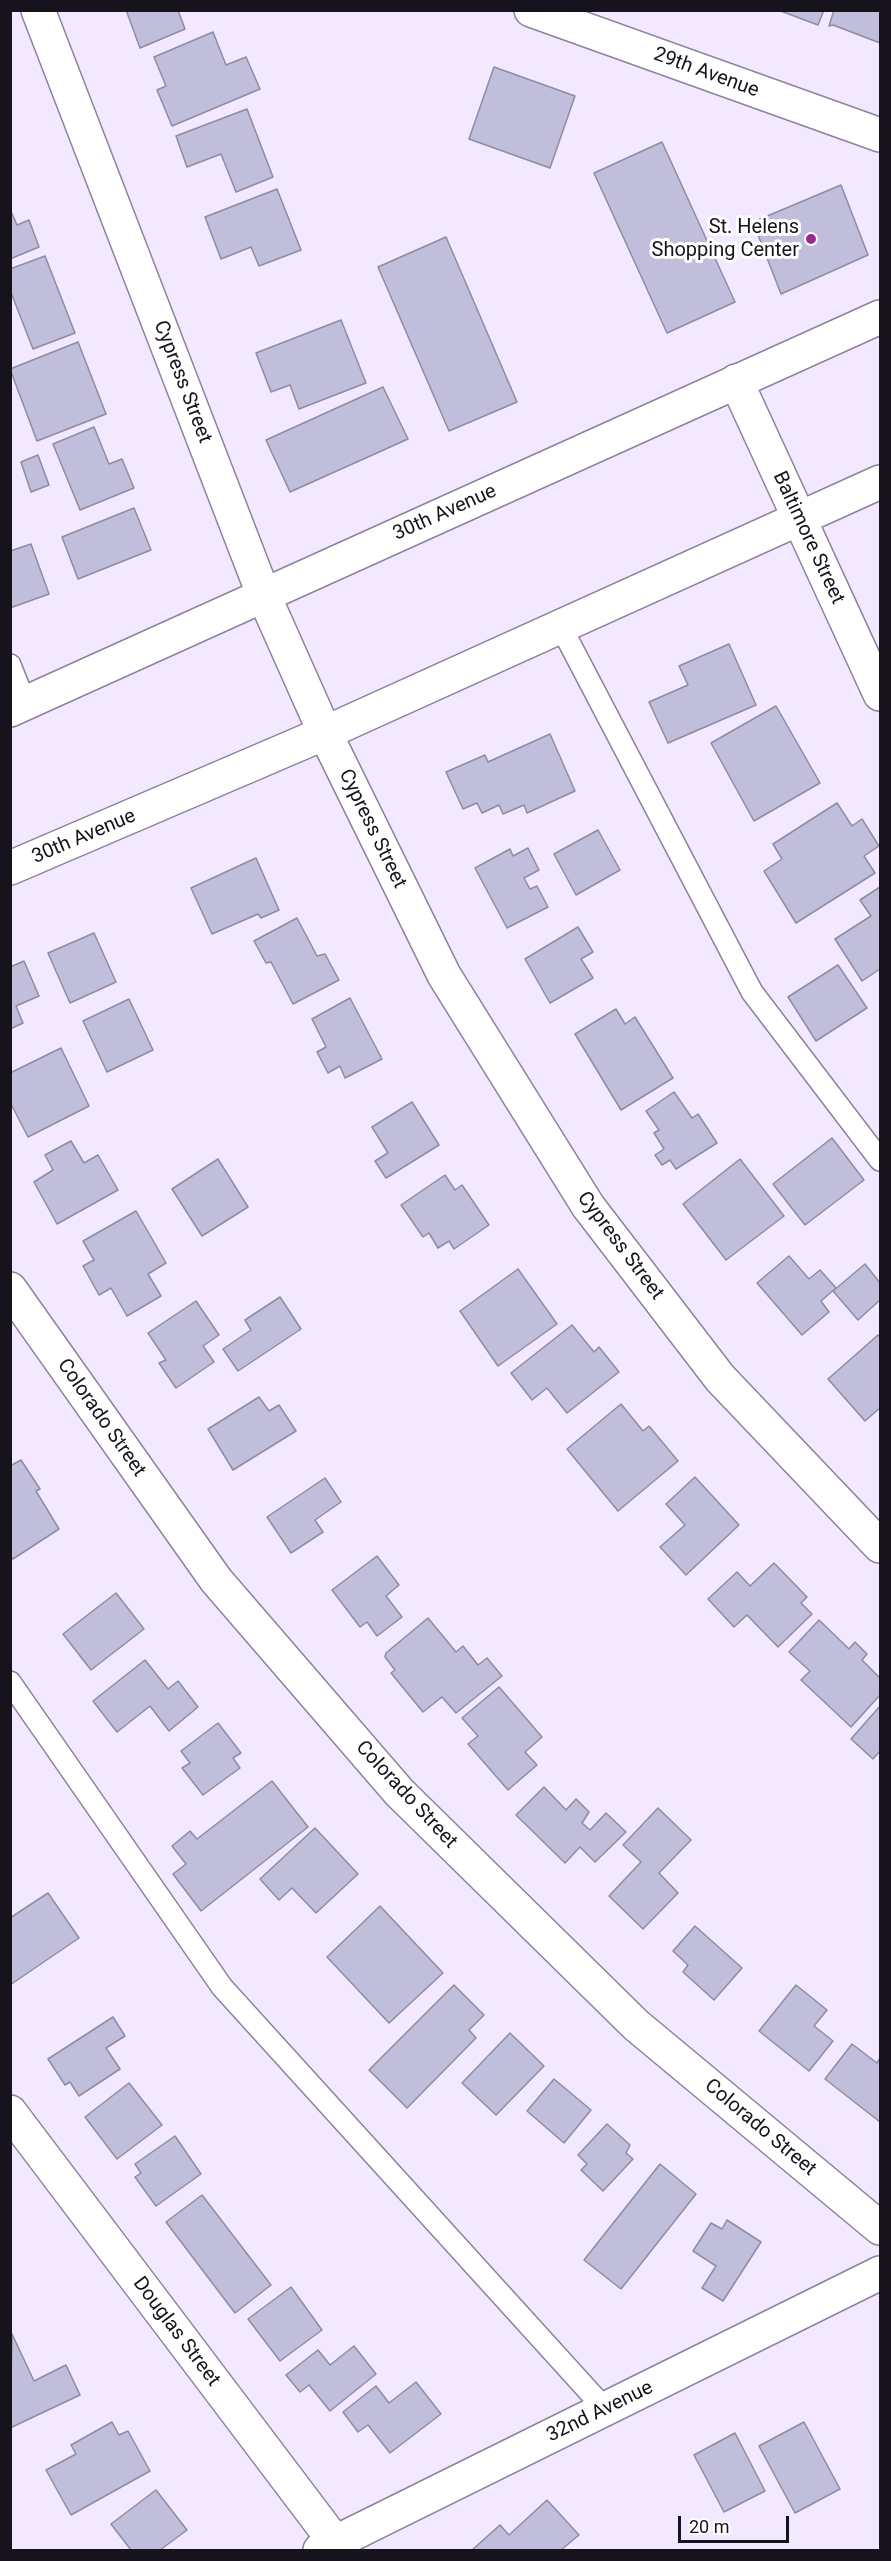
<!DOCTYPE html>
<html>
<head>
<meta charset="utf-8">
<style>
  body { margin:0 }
  #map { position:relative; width:891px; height:2561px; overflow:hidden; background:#f2e8ff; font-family:Roboto,sans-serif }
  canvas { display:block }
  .frame { position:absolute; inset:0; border:12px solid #17131d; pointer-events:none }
  .scale { position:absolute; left:678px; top:2516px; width:111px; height:27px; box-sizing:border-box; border:3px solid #17131d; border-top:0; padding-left:8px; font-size:18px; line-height:21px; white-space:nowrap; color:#17131d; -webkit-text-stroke:4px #fff; paint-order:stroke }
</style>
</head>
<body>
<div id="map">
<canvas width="891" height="2561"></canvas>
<div class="frame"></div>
<div class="scale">20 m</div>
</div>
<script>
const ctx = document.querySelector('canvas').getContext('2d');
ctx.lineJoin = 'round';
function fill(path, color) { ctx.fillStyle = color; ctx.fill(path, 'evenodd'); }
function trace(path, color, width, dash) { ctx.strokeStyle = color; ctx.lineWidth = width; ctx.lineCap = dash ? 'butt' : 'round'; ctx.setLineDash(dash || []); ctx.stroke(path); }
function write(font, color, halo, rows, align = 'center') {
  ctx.font = font + ' Roboto,sans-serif'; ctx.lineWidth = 6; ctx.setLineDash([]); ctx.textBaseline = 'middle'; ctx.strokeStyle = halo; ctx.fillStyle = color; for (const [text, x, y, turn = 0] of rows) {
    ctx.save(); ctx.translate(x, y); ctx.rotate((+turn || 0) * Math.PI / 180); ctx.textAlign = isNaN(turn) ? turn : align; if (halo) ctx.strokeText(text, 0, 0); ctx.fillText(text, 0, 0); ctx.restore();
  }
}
const building = new Path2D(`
  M 126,10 L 178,10 L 185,29 L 140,48 Z
  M 778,10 L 824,10 L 818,25 Z
  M 834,10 L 880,10 L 880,43 L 833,25 L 829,26 Z
  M 213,32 L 226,65 L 246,57 L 260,89 L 172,126 L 157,90 L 166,86 L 154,57 Z
  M 494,67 L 575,96 L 550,168 L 469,139 Z
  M 247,109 L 273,177 L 236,192 L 221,154 L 187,167 L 176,136 Z
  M 662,142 L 735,302 L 667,333 L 594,173 Z
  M 841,185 L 868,255 L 781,294 L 753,222 Z
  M 277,189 L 301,250 L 259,266 L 251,247 L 221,259 L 205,217 Z
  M 10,209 L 17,225 L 29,220 L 39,247 L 10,259 Z
  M 446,237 L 517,402 L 449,431 L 378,267 Z
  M 45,256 L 75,333 L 33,349 L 10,290 L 10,269 Z
  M 341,320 L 366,383 L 299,409 L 290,385 L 271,392 L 256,353 Z
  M 78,342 L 106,414 L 37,441 L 10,369 Z
  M 383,387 L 408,439 L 290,492 L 266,440 Z
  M 94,427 L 109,464 L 122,459 L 134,488 L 80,510 L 53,444 Z
  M 38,455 L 49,485 L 31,492 L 21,462 Z
  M 134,508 L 151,550 L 78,579 L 62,537 Z
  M 31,544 L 49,594 L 10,608 L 10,551 Z
  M 729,644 L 756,705 L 668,743 L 649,702 L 688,685 L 679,666 Z
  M 776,706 L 820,783 L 754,821 L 711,743 Z
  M 550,734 L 575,791 L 527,813 L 524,805 L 503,814 L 499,805 L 482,813 L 477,803 L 463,809 L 446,772 L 485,755 L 488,762 Z
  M 837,803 L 852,826 L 862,819 L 879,846 L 864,856 L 875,873 L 796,923 L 764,871 L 782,859 L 773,844 Z
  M 598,830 L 620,870 L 576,895 L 554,854 Z
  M 528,848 L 539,870 L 524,878 L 530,889 L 537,886 L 548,907 L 507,928 L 475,868 L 510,849 L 513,856 Z
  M 256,858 L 279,910 L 261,918 L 258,914 L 212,934 L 191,888 Z
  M 880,887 L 880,969 L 862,981 L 835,939 L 871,916 L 860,900 Z
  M 297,918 L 317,956 L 325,954 L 339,980 L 293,1004 L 271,962 L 266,963 L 254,941 Z
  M 578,927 L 593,952 L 581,959 L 593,978 L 550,1003 L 525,959 Z
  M 94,933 L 116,982 L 70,1003 L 48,953 Z
  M 24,961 L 39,996 L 16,1006 L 23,1023 L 10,1029 L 10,967 Z
  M 838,965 L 867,1008 L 816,1041 L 788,997 Z
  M 350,998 L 382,1059 L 345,1078 L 340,1066 L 328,1073 L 317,1052 L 326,1047 L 312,1019 Z
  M 129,999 L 153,1050 L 107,1072 L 83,1021 Z
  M 616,1009 L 625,1024 L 635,1017 L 673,1078 L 621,1110 L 575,1034 Z
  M 61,1048 L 89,1106 L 28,1137 L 10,1102 L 10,1073 Z
  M 674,1092 L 692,1118 L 698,1114 L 717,1143 L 676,1169 L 670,1160 L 662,1165 L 655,1155 L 664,1149 L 654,1133 L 659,1130 L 646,1111 Z
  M 412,1102 L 439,1145 L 386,1178 L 375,1161 L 388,1153 L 372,1127 Z
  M 832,1138 L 864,1180 L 805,1225 L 773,1184 Z
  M 71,1141 L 84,1163 L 98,1155 L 118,1190 L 57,1224 L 34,1182 L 53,1170 L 45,1155 Z
  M 218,1159 L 248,1207 L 202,1236 L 172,1189 Z
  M 740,1159 L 784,1216 L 726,1260 L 683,1204 Z
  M 445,1175 L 455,1190 L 462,1185 L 489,1225 L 454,1249 L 449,1241 L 438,1248 L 429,1233 L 423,1237 L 401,1205 Z
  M 136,1211 L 166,1263 L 148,1274 L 161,1296 L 127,1316 L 111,1288 L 99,1295 L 83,1266 L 94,1260 L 83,1241 Z
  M 789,1256 L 809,1279 L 820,1270 L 836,1288 L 821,1301 L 829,1312 L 802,1335 L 757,1283 Z
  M 865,1264 L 880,1283 L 880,1300 L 858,1320 L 833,1291 Z
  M 518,1269 L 557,1324 L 498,1366 L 460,1311 Z
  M 280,1297 L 301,1329 L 238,1371 L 223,1349 L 251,1330 L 245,1320 Z
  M 196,1301 L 219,1335 L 203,1346 L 214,1362 L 176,1388 L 159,1363 L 166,1360 L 148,1333 Z
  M 572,1325 L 594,1352 L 599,1347 L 619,1372 L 567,1413 L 547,1388 L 532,1400 L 511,1373 Z
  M 878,1335 L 880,1337 L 880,1408 L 865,1421 L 828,1379 Z
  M 259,1397 L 269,1411 L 279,1405 L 296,1431 L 233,1470 L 208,1429 Z
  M 621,1404 L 643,1431 L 649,1426 L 678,1461 L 618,1511 L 567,1449 Z
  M 21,1460 L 40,1489 L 36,1491 L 59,1529 L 13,1559 L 10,1555 L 10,1466 Z
  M 695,1477 L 739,1525 L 686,1575 L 660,1547 L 685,1525 L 666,1504 Z
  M 325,1478 L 341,1502 L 315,1520 L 323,1532 L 291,1553 L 267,1517 Z
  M 377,1556 L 399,1585 L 386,1596 L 402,1617 L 377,1636 L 367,1622 L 360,1627 L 332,1590 Z
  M 774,1563 L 807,1597 L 801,1603 L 812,1614 L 778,1647 L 747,1615 L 734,1627 L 708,1599 L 737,1572 L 750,1586 Z
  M 116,1593 L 144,1629 L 91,1670 L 63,1634 Z
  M 428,1618 L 456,1652 L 463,1646 L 478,1665 L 487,1658 L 502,1676 L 456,1713 L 442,1697 L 423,1712 L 391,1673 L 395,1670 L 385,1657 L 386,1653 Z
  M 819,1620 L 849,1649 L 855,1642 L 867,1654 L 862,1660 L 880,1678 L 880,1695 L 851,1727 L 801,1680 L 810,1671 L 789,1652 Z
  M 145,1660 L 168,1689 L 178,1681 L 198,1707 L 169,1731 L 150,1706 L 117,1732 L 93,1701 Z
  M 499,1687 L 542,1737 L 525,1752 L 537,1765 L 508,1790 L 468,1744 L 478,1736 L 462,1718 Z
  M 880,1706 L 880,1751 L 873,1759 L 851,1739 Z
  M 218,1723 L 241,1753 L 233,1758 L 240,1768 L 203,1795 L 182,1768 L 190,1763 L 181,1751 Z
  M 272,1781 L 308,1827 L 201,1911 L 173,1874 L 186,1864 L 172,1846 L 190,1831 L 197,1839 Z
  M 544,1787 L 566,1810 L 576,1799 L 589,1812 L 582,1823 L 590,1830 L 606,1813 L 626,1832 L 595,1862 L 580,1847 L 565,1863 L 516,1815 Z
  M 658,1808 L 691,1840 L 659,1873 L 678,1893 L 643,1929 L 609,1896 L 641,1862 L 623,1845 Z
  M 315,1828 L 358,1874 L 316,1913 L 292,1888 L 279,1900 L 260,1879 Z
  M 48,1893 L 79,1938 L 10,1985 L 10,1918 Z
  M 380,1906 L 443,1973 L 389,2023 L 327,1957 Z
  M 695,1926 L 742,1968 L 714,2000 L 683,1972 L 688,1965 L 673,1951 Z
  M 454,1985 L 484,2015 L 469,2030 L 476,2038 L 407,2108 L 369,2070 Z
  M 796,1985 L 827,2010 L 814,2026 L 833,2041 L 809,2071 L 759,2031 Z
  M 113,2017 L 125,2036 L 106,2048 L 120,2069 L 79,2096 L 70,2082 L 65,2085 L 48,2059 Z
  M 510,2033 L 544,2066 L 496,2115 L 462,2083 Z
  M 852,2044 L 877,2063 L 880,2058 L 880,2122 L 825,2079 Z
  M 554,2079 L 591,2110 L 564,2143 L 527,2111 Z
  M 129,2083 L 162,2125 L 117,2159 L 85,2117 Z
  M 607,2124 L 630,2145 L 626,2153 L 633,2159 L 603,2191 L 581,2170 L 587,2164 L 578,2155 Z
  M 175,2136 L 201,2174 L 156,2206 L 135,2177 L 141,2173 L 135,2164 Z
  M 660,2164 L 696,2194 L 621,2289 L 584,2260 Z
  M 202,2195 L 271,2285 L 235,2313 L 166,2222 Z
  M 727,2220 L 761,2242 L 723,2301 L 702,2288 L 716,2266 L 693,2251 L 711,2223 L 722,2229 Z
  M 291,2287 L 322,2330 L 280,2361 L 248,2319 Z
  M 12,2334 L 34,2381 L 66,2365 L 80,2395 L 10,2428 Z
  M 354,2346 L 376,2374 L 330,2411 L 309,2385 L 300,2392 L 286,2375 L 318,2350 L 330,2365 Z
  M 416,2382 L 441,2414 L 390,2453 L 368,2425 L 358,2432 L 343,2412 L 376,2386 L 389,2403 Z
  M 112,2422 L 119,2435 L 128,2431 L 150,2471 L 71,2515 L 46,2470 L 76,2454 L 71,2445 Z
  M 804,2422 L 840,2489 L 795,2513 L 759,2446 Z
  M 735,2433 L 765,2491 L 724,2512 L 694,2455 Z
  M 156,2490 L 187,2530 L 160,2550 L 131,2550 L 111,2524 Z
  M 547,2500 L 579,2535 L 561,2550 L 472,2550 L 500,2525 L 509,2535 Z`);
fill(building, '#c1bedb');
trace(building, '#8d8ba6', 1.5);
const service = new Path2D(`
  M 561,627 L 752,992 L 880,1160
  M 10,665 L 25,703
  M 10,1682 L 222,1987 L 605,2409`);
const minor = new Path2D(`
  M 38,10 L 264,596 L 325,733 L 444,975 L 588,1206 L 720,1378 L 880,1546
  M 531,10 L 880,135
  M 736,381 L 880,694
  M 10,1289 L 216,1580 L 399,1792 L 636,2025 L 880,2228
  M 10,2112 L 341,2550`);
const tertiary = new Path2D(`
  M 10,710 L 880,317
  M 10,868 L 325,733 L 880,482
  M 320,2550 L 880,2273`);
trace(service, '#8d829c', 24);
trace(minor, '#8d829c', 36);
trace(tertiary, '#8d829c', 36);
trace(service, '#fff', 21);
trace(minor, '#fff', 33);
trace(tertiary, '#fff', 33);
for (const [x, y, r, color] of [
  [811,239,6,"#942c90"]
]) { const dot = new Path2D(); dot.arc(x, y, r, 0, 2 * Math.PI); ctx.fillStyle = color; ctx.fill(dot); trace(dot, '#fff', 2); }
write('20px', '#17131d', '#fff', [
  ["29th Avenue",706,73,20],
  ["Cypress Street",182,382,69],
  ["30th Avenue",445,513,-24],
  ["Baltimore Street",808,538,65],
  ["Cypress Street",372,829,64],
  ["30th Avenue",84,837,-23],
  ["Cypress Street",620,1246,53],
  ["Colorado Street",101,1418,55],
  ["Colorado Street",406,1795,47],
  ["Colorado Street",760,2128,40],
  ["Douglas Street",176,2332,53],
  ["32nd Avenue",600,2412,-26]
]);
write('20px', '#17131d', '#fff', [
  ["St. Helens",799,228],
  ["Shopping Center",799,251]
], 'right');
</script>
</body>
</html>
